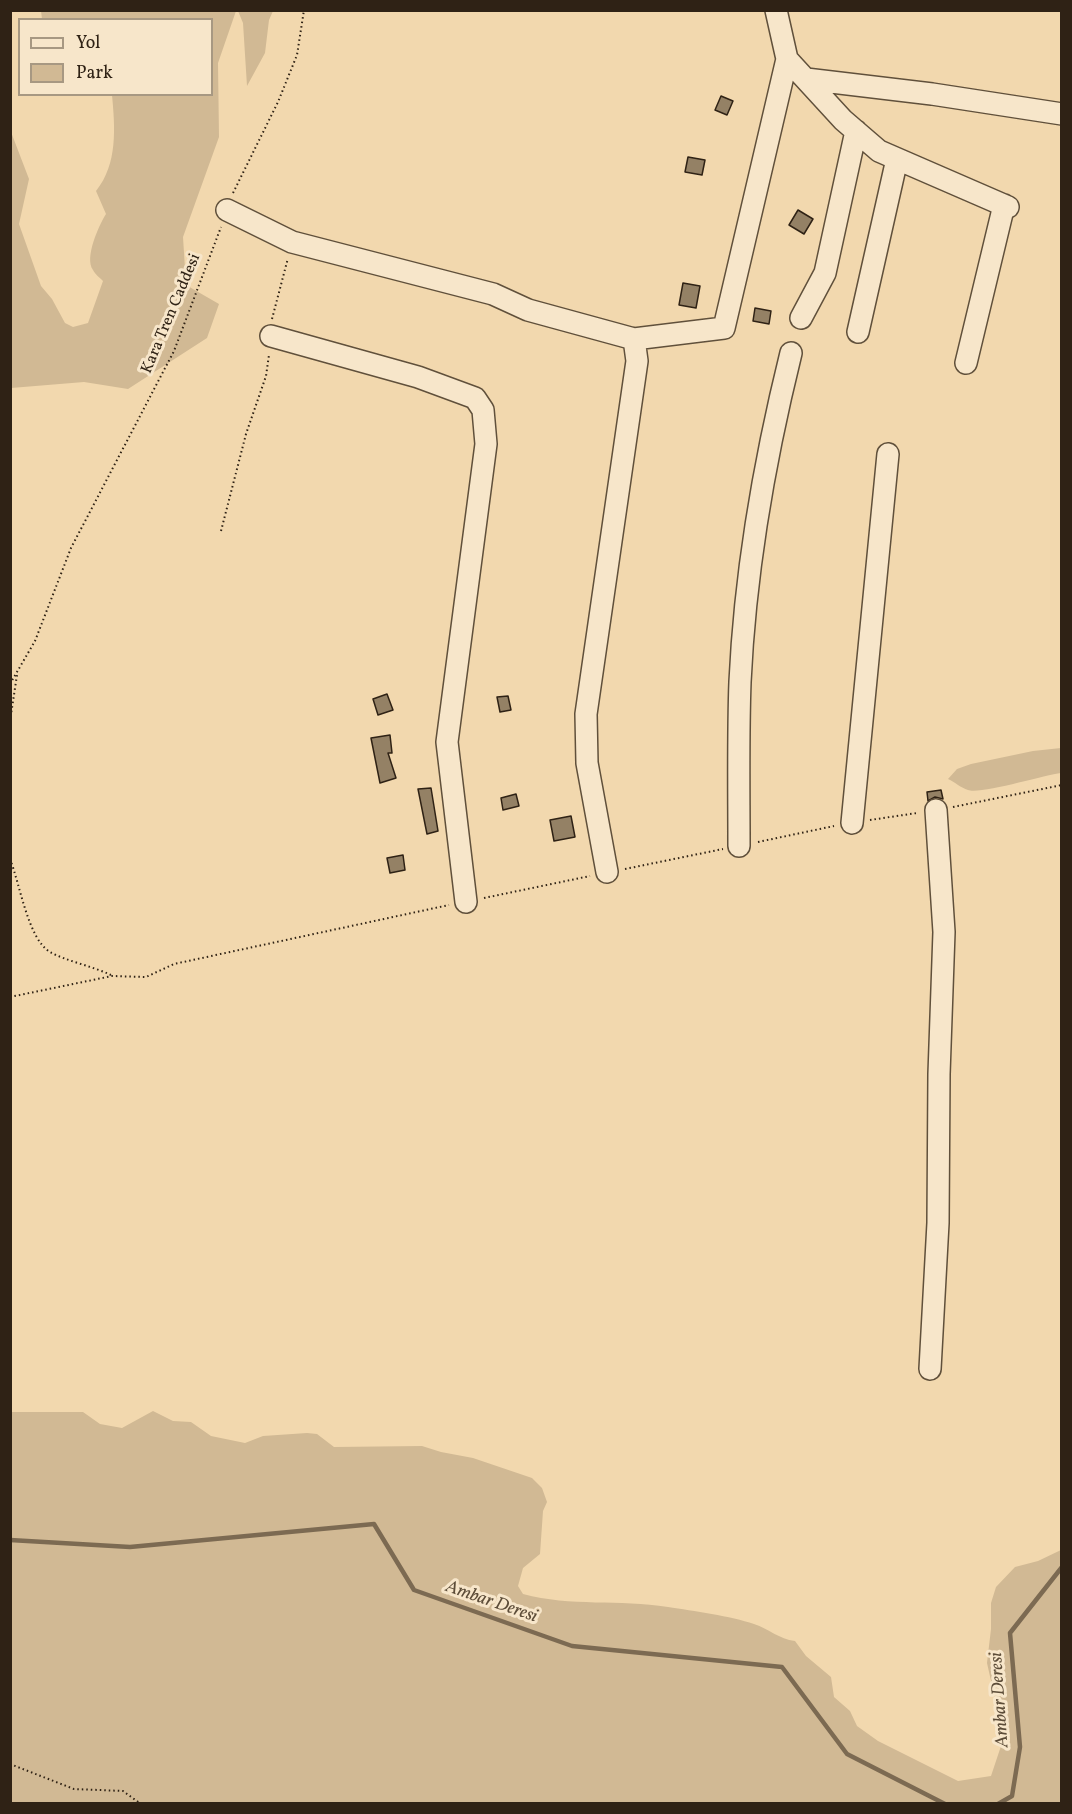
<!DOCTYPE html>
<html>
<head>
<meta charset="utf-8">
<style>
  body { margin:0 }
  #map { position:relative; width:1072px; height:1814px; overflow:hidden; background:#f2d8ae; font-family:Vollkorn,serif }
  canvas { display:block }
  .frame { position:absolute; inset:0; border:12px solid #2f2215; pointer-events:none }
  .legend { position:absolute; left:18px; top:18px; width:195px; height:78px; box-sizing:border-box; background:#f7e6ca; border:2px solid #a79882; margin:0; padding:8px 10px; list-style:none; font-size:18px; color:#2f2215 }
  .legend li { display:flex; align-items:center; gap:12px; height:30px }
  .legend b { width:30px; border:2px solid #a79882 }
</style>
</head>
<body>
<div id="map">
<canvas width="1072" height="1814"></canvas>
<div class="frame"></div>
<ul class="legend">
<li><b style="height:8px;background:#f7e6ca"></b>Yol</li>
<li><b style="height:16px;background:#d1b994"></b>Park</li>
</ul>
</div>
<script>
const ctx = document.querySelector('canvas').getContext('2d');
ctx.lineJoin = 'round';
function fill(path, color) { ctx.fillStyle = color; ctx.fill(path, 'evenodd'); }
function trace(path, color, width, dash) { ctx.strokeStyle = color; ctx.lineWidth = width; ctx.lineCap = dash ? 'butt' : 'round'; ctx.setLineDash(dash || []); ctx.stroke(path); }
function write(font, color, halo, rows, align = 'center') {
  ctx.font = font + ' Vollkorn,serif'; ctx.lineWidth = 6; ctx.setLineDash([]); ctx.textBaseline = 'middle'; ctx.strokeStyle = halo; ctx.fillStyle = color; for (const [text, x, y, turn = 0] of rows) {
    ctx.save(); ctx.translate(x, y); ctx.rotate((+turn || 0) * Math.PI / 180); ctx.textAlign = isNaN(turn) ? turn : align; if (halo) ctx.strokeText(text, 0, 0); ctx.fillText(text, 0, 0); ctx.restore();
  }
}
fill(new Path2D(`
  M 41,11 L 236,11 L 218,63 L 219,137 L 183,237 L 186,285 L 219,304 L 207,338 L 128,389 L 84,382 L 11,388 L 11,132 L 29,179 L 19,224 L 41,286 L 52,299 L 65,323 L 73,327 L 88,323 L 103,281 C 100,278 95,274 93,270 C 84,258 99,225 106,214 L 96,191 C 118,164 115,127 112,95 L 212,94 L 212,20 L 42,19 Z
  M 238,11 L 273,11 L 269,20 L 265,53 L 247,86 L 243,23 Z
  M 1061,748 L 1061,773 C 1044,775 979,795 968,790 C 961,788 955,782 948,779 L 957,769 L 971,764 L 1033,751 Z
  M 153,1411 L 173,1421 L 191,1422 L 211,1436 L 245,1443 L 263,1436 L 307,1433 L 317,1434 L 334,1447 L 422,1446 L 441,1452 L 473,1458 L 532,1478 L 542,1488 L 547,1502 L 543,1511 L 540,1554 L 523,1568 L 518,1586 L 523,1594 C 571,1607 619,1599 668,1607 C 693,1611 731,1616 754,1624 C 769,1629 779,1639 795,1641 L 806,1656 L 831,1677 L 834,1697 L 850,1711 L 857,1726 L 878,1741 L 958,1781 L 991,1776 L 1001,1746 L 1002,1734 L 995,1726 L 996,1703 L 987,1663 L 991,1629 L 991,1603 L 996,1587 L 1015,1567 L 1038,1561 L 1061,1550 L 1061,1803 L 11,1803 L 11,1412 L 83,1412 L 100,1424 L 122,1428 Z`), '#d1b994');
trace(new Path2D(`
  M 10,1540 L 130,1547 L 374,1524 L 414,1590 L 572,1646 L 782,1667 L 847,1754 L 945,1804
  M 998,1804 L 1012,1796 L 1020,1747 L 1010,1633 L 1062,1567`), '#7c6a52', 4.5);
const building = new Path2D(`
  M 721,96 L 733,101 L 727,115 L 715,110 Z
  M 688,157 L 705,160 L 702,175 L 685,172 Z
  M 798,210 L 813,219 L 804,234 L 789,225 Z
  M 683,283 L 700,286 L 696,308 L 679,305 Z
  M 755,308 L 771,311 L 769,324 L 753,321 Z
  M 387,694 L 393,710 L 378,715 L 373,699 Z
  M 508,696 L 511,710 L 500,712 L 497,697 Z
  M 390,735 L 392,753 L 388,753 L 396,778 L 380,783 L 371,738 Z
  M 431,788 L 438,831 L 427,834 L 418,789 Z
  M 941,790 L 943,799 L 935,797 L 928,801 L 927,792 Z
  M 516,794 L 519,806 L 503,810 L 501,798 Z
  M 571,816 L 575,837 L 554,841 L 550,820 Z
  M 403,855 L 405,870 L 390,873 L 387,858 Z`);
fill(building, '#948165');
trace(building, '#2f2215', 1.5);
const minor = new Path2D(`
  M 776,10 L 787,59 L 843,120 L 879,151 L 1008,207
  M 806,79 L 932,94 L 1062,114
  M 227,210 L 292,242 L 493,294 L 528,310 L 634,339 L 637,361 L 586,714 L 587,763 L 607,872
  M 801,318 L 825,273 L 856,131
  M 858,332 L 897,159
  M 271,336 L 418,377 L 475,398 L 483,410 L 486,444 L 447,742 L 466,902
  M 634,339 L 724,328 L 787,59
  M 966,363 L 1004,205
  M 852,823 L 888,454
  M 739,846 C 739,791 738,736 740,682 C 745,573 765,458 791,353
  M 930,1369 L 938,1223 L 939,1074 L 944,932 L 936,810`);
trace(minor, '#60503b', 24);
trace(new Path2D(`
  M 233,193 L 278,102 L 297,55 L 304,10
  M 272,319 L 288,258
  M 221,531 L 246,434 L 266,376 L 269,355
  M 10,684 L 35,641 L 71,548 L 174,351 L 221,227
  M 10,721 L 17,675
  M 953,807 L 1062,785
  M 870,820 L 917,813
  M 758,842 L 834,826
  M 10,859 C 20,884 28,939 50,952 C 66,961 92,966 111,975
  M 625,869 L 723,849
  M 484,898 L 590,876
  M 10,997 L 112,976 L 146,977 L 174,964 L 449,905
  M 10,1764 L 74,1789 L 123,1791 L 141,1804`), '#2f2215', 2, [1.5, 3]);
trace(minor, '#f7e6ca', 21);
write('16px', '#2f2215', '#f7e6ca', [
  ["Kara Tren Caddesi",172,314,-67]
]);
write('italic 18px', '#5c4c38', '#f7e6ca', [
  ["Ambar Deresi",491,1603,19],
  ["Ambar Deresi",1001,1700,-94]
]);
</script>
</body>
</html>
